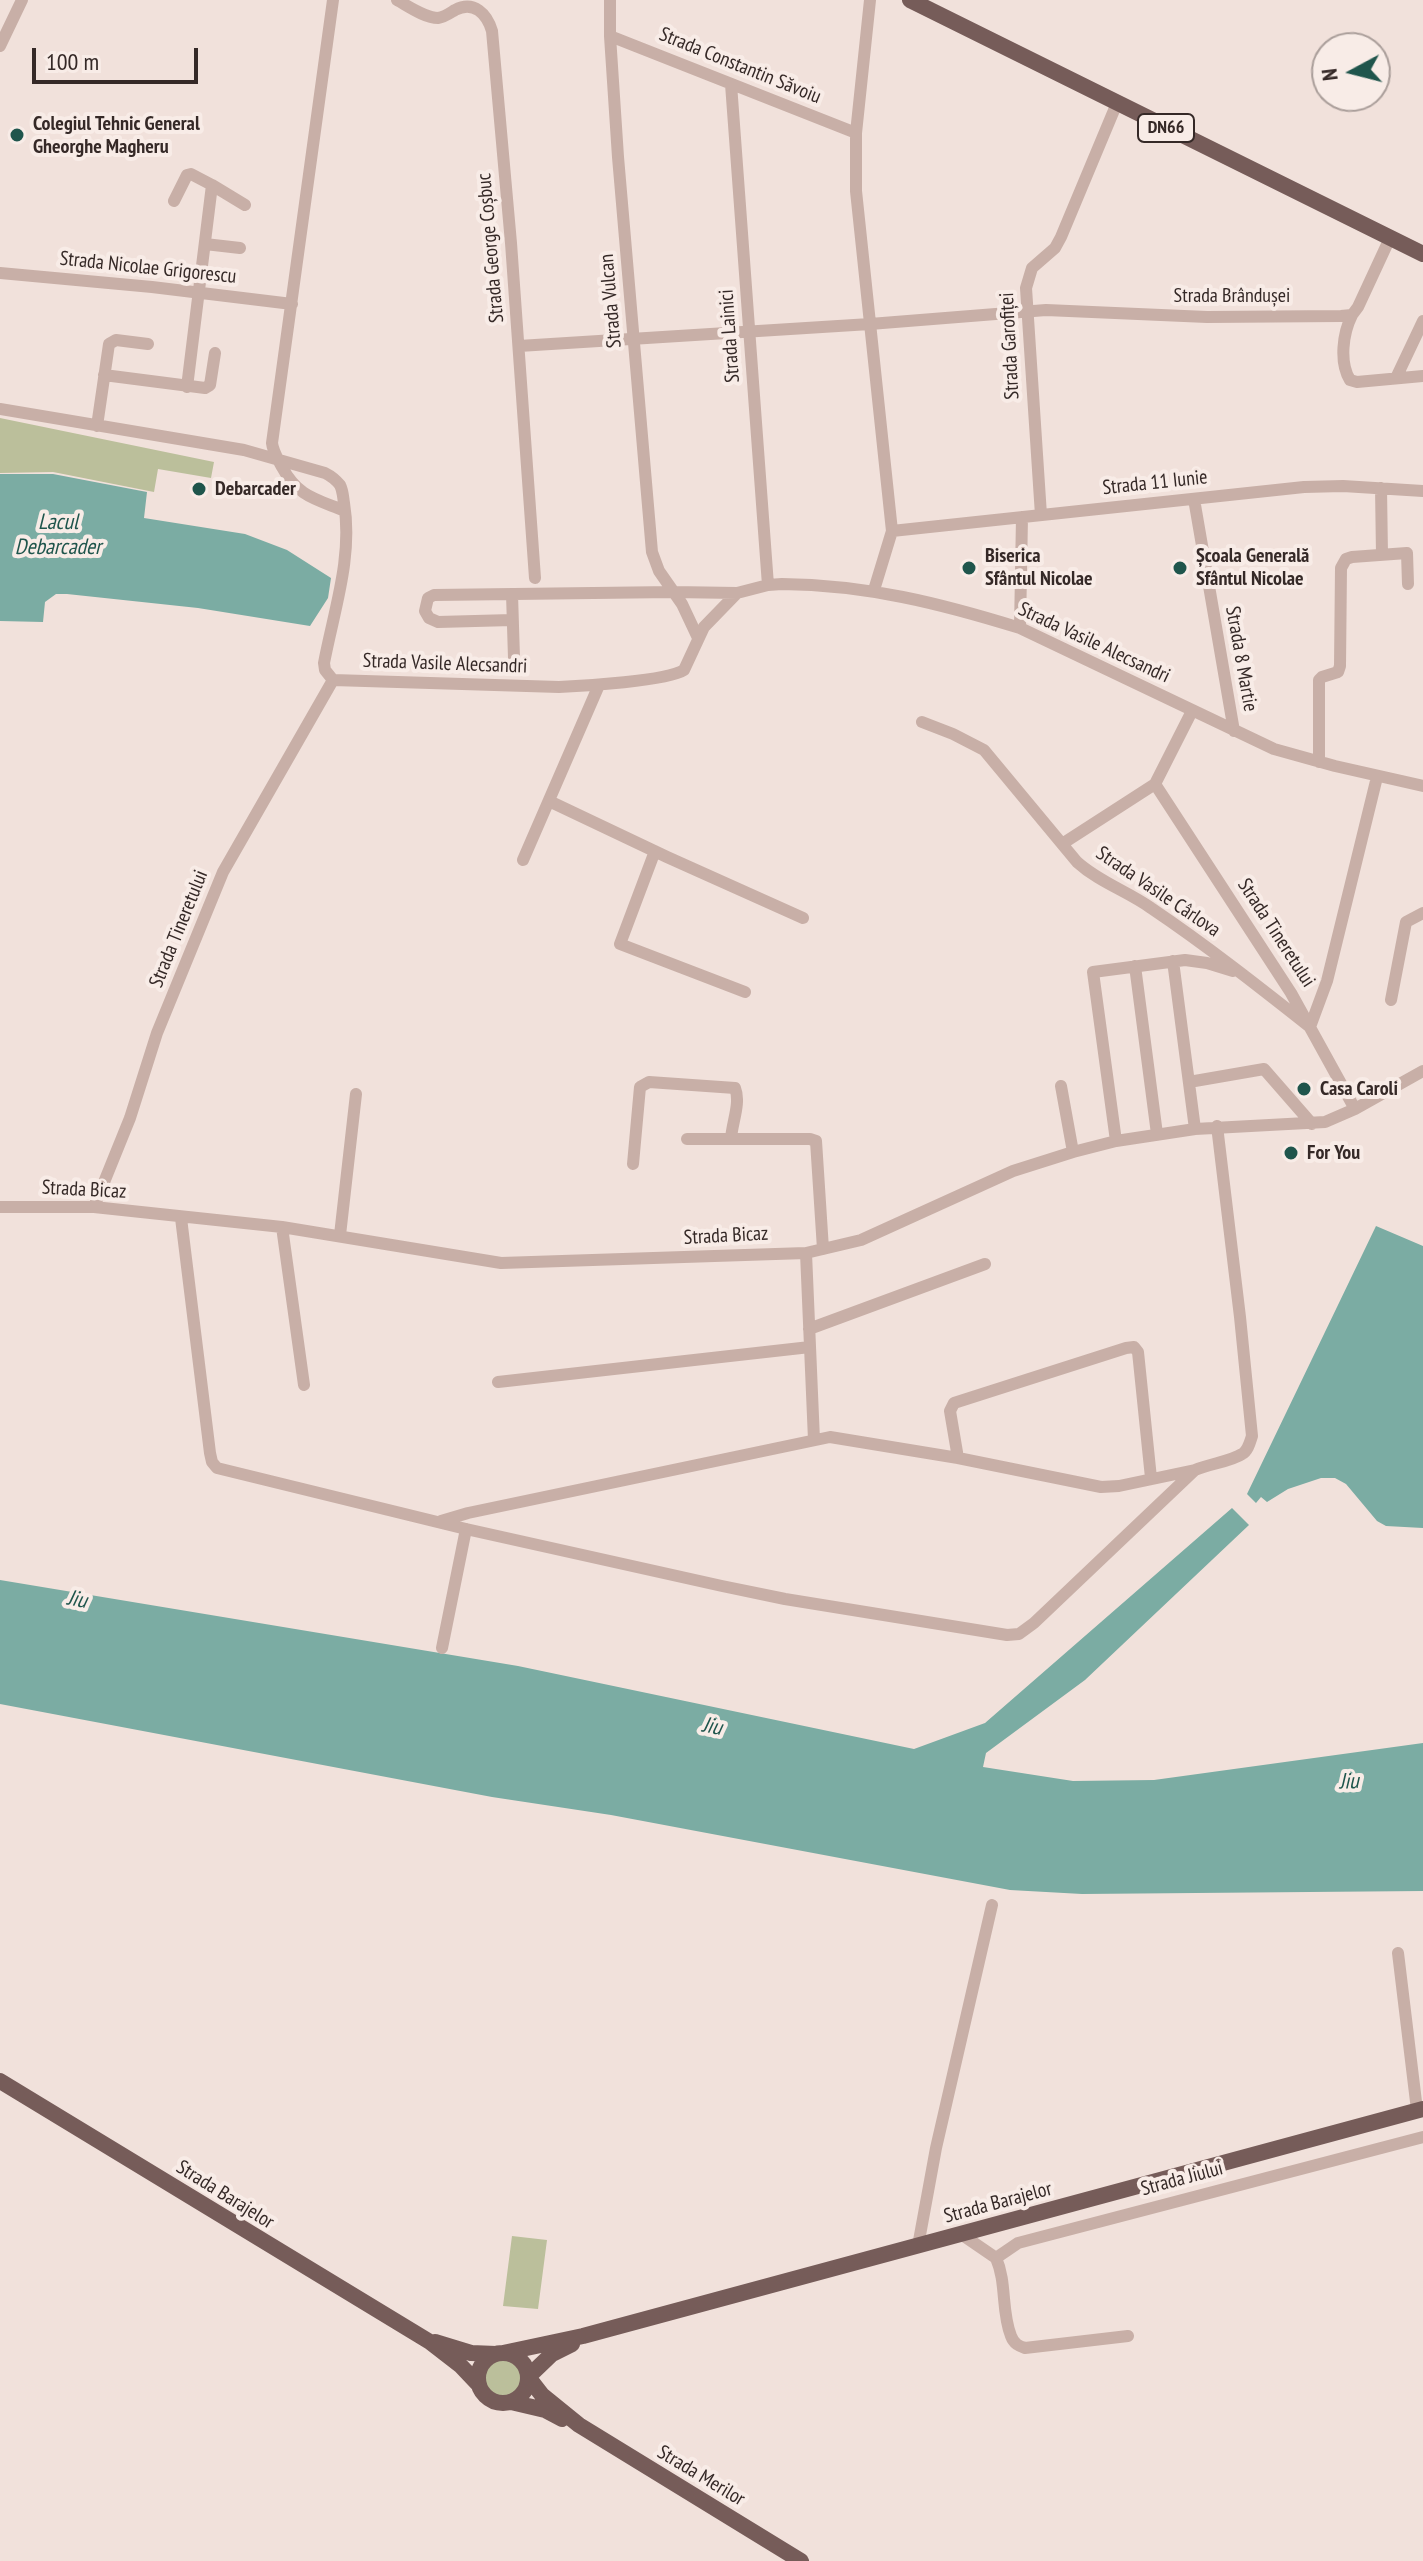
<!DOCTYPE html>
<html>
<head>
<meta charset="utf-8">
<style>
  body { margin:0 }
  #map { position:relative; width:1423px; height:2561px; overflow:hidden; background:#f1e1db; font-family:"PT Sans Narrow",sans-serif }
  canvas { display:block }
  .north { position:absolute; left:1311px; top:32px; width:80px; height:80px; box-sizing:border-box; background:#f8ece7; border:2px solid #aa9e9a; border-radius:50%; rotate:263deg; font-size:22px; font-weight:700; line-height:32px; text-align:center; color:#352927 }
  .north::after { content:''; display:block; margin:auto; width:28px; height:36px; background:#1f554c; clip-path:polygon(50% 0,100% 100%,50% 72%,0 100%) }
  .scale { position:absolute; left:32px; top:48px; width:166px; height:36px; box-sizing:border-box; border:4px solid #352927; border-top:0; padding-left:10px; font-size:24px; line-height:28px; white-space:nowrap; color:#352927; -webkit-text-stroke:6px #f8ece7; paint-order:stroke }
</style>
</head>
<body>
<div id="map">
<canvas width="1423" height="2561"></canvas>
<div class="north">N</div>
<div class="scale">100 m</div>
</div>
<script>
const ctx = document.querySelector('canvas').getContext('2d');
ctx.lineJoin = 'round';
function fill(path, color) { ctx.fillStyle = color; ctx.fill(path, 'evenodd'); }
function trace(path, color, width, dash) { ctx.strokeStyle = color; ctx.lineWidth = width; ctx.lineCap = dash ? 'butt' : 'round'; ctx.setLineDash(dash || []); ctx.stroke(path); }
function write(font, color, halo, rows, align = 'center') {
  ctx.font = font + ' "PT Sans Narrow",sans-serif'; ctx.lineWidth = 8; ctx.setLineDash([]); ctx.textBaseline = 'middle'; ctx.strokeStyle = halo; ctx.fillStyle = color; for (const [text, x, y, turn = 0] of rows) {
    ctx.save(); ctx.translate(x, y); ctx.rotate((+turn || 0) * Math.PI / 180); ctx.textAlign = isNaN(turn) ? turn : align; if (halo) ctx.strokeText(text, 0, 0); ctx.fillText(text, 0, 0); ctx.restore();
  }
}
fill(new Path2D(`
  M 0,418 L 214,462 L 211,478 L 158,469 L 154,492 L 53,472 L 0,473 Z
  M 512,2236 L 547,2240 L 538,2309 L 503,2306 Z
  M485 2378a18 18 0 1 1 36 0a18 18 0 1 1-36 0Z`), '#bbbf9b');
fill(new Path2D(`
  M 0,474 L 53,474 L 147,492 L 144,518 L 245,534 L 287,550 L 331,578 L 328,598 L 310,626 L 198,608 L 67,594 L 56,594 L 45,602 L 43,622 L 0,621 Z
  M 1376,1226 L 1423,1246 L 1423,1528 L 1386,1526 L 1377,1521 L 1346,1484 L 1335,1478 L 1321,1478 L 1288,1489 L 1267,1502 L 1261,1497 L 1256,1503 L 1247,1494 Z
  M 1232,1508 L 1249,1525 L 1085,1680 L 986,1753 L 983,1767 L 1073,1781 L 1154,1780 L 1423,1743 L 1423,1891 L 1082,1894 L 1010,1890 L 611,1815 L 492,1797 L 0,1704 L 0,1580 L 518,1666 L 914,1749 L 985,1723 Z`), '#7baca3');
trace(new Path2D(`
  M 333,0 L 272,443 C 273,452 278,459 282,467 C 298,497 316,499 345,511
  M 397,0 C 408,6 425,18 438,18 C 445,17 450,13 455,10 C 474,0 487,14 492,31 L 511,243 L 535,578
  M 610,0 L 610,36 L 618,157 L 652,552 L 659,571 L 682,604 L 698,638
  M 870,0 L 856,133 L 856,191 L 892,531 L 874,590
  M 610,36 L 856,133
  M 0,46 L 22,0
  M 731,84 L 768,585
  M 212,185 L 245,205
  M 174,201 L 187,175 L 191,174 L 212,185 L 187,387
  M 205,244 L 240,248
  M 0,273 L 152,287 L 292,304
  M 1352,315 C 1343,333 1339,362 1350,380 L 1357,382 L 1423,376
  M 519,346 L 870,324 L 1046,310 L 1207,317 L 1341,316 L 1352,315 L 1358,307 L 1390,238
  M 104,375 L 205,388 L 210,385 L 215,353
  M 1396,378 L 1423,321
  M 0,409 L 244,450 L 325,473 C 331,476 336,480 340,485 C 343,491 343,497 344,503 C 353,557 334,610 324,663 L 325,670 L 333,680 L 559,687 C 583,686 667,681 684,670 L 704,627 L 737,593 L 673,592 L 434,595 L 428,598 L 425,611 L 429,618 L 438,622 L 512,620
  M 97,426 L 109,344 L 116,340 L 148,344
  M 1381,488 L 1382,555
  M 1194,499 L 1234,731
  M 1041,515 L 1026,288 L 1032,268 L 1055,248 L 1061,237 L 1117,103
  M 892,531 L 1304,487 L 1343,486 L 1423,491
  M 737,593 L 768,585 L 782,584 C 867,585 939,603 1020,628 L 1274,749 L 1335,766 L 1423,786
  M 512,594 L 514,658
  M 1020,628 L 1022,517
  M 922,722 L 953,734 L 984,750 L 1077,862 C 1099,882 1127,891 1151,908 C 1206,945 1258,986 1310,1027 L 1327,981 L 1377,777
  M 1319,762 L 1319,680 L 1322,677 L 1338,672 L 1340,666 L 1341,568 L 1346,559 L 1352,557 L 1407,553 L 1408,584
  M 1155,784 L 1291,993 L 1355,1109
  M 549,801 L 667,857 L 803,918
  M 1062,844 L 1155,784 L 1192,711
  M 655,851 L 620,944 L 745,992
  M 523,860 L 599,685
  M 1173,961 L 1195,1129
  M 1135,966 L 1157,1134
  M 1391,1000 L 1406,922 L 1423,913
  M 1189,1082 L 1264,1069 L 1312,1124
  M 1061,1086 L 1073,1152
  M 687,1139 L 810,1139 L 816,1141 L 823,1249
  M 1116,1141 L 1093,972 L 1185,960 L 1207,963 L 1233,971
  M 633,1164 L 640,1087 L 649,1082 L 735,1088 C 741,1103 732,1122 731,1139
  M 0,1207 L 94,1207 L 282,1227 L 501,1263 L 806,1253 L 861,1240 L 1013,1171 L 1073,1152 L 1116,1141 L 1195,1129 L 1325,1122 L 1355,1109 L 1423,1071
  M 94,1207 L 130,1118 L 157,1033 L 223,872 L 333,680
  M 181,1218 L 210,1453 L 212,1462 L 217,1468 L 466,1529 L 722,1586 L 785,1599 L 1007,1635 L 1019,1634 L 1034,1623 L 1195,1470 C 1209,1464 1232,1461 1242,1454 C 1248,1451 1250,1442 1252,1436 L 1240,1317 L 1217,1126
  M 282,1227 L 304,1385
  M 340,1235 L 356,1094
  M 806,1253 L 814,1440
  M 809,1329 L 985,1264
  M 498,1382 L 810,1347
  M 958,1458 L 950,1411 L 954,1403 L 1126,1348 L 1134,1347 L 1138,1352 L 1151,1478
  M 441,1521 L 468,1513 L 830,1437 L 958,1458 L 1101,1487 L 1119,1486 L 1195,1470
  M 442,1648 L 466,1529
  M 1398,1953 L 1417,2110
  M 961,2234 L 996,2258 L 1018,2243 L 1423,2137
  M 918,2246 L 936,2148 L 992,1905
  M 996,2258 C 1007,2283 1001,2311 1011,2336 C 1014,2344 1019,2346 1025,2348 L 1128,2336`), '#c8afa7', 12);
trace(new Path2D(`
  M 910,0 L 1423,254
  M 0,2081 L 430,2342 L 461,2366 L 479,2385
  M 435,2342 L 471,2353 L 496,2354
  M 572,2344 L 552,2354 L 528,2377 L 542,2395 L 579,2425 L 801,2561
  M 503,2353 L 583,2336 L 1423,2109
  M478 2378a25 25 0 1 1 50 0a25 25 0 1 1-50 0Z
  M 511,2402 L 545,2410 L 562,2419`), '#765c59', 16);
for (const [x, y, r, color] of [
  [17,135,8,"#1f554c"],
  [199,489,8,"#1f554c"],
  [969,568,8,"#1f554c"],
  [1180,568,8,"#1f554c"],
  [1304,1089,8,"#1f554c"],
  [1291,1153,8,"#1f554c"]
]) { const dot = new Path2D(); dot.arc(x, y, r, 0, 2 * Math.PI); ctx.fillStyle = color; ctx.fill(dot); trace(dot, '#f8ece7', 3); }
for (const [x, y, w] of [
  [1166,128,56]
]) { const box = new Path2D(); box.roundRect(x - w / 2, y - 14, w, 28, 6); ctx.fillStyle = '#f8ece7'; ctx.fill(box); trace(box, '#352927', 2); }
write('bold 18px', '#352927', null, [
  ["DN66",1166,128]
]);
write('20px', '#352927', '#f8ece7', [
  ["Strada Constantin Săvoiu",740,66,22],
  ["Strada George Coșbuc",491,248,-95],
  ["Strada Nicolae Grigorescu",148,268,6],
  ["Strada Brândușei",1232,296],
  ["Strada Vulcan",611,301,-95],
  ["Strada Lainici",730,336,-94],
  ["Strada Garofiței",1010,346,-93],
  ["Strada 11 Iunie",1155,483,-6],
  ["Strada Vasile Alecsandri",1094,643,25],
  ["Strada 8 Martie",1241,659,80],
  ["Strada Vasile Alecsandri",445,664,2],
  ["Strada Vasile Cârlova",1158,892,34],
  ["Strada Tineretului",179,929,-68],
  ["Strada Tineretului",1276,933,57],
  ["Strada Bicaz",84,1190,3],
  ["Strada Bicaz",726,1236,-3],
  ["Strada Jiului",1182,2179,-15],
  ["Strada Barajelor",225,2195,32],
  ["Strada Barajelor",998,2203,-15],
  ["Strada Merilor",701,2476,31]
]);
write('bold 20px', '#352927', '#f8ece7', [
  ["Colegiul Tehnic General",33,124],
  ["Gheorghe Magheru",33,147],
  ["Debarcader",215,489],
  ["Biserica",985,556],
  ["Sfântul Nicolae",985,579],
  ["Școala Generală",1196,556],
  ["Sfântul Nicolae",1196,579],
  ["Casa Caroli",1320,1089],
  ["For You",1307,1153]
], 'left');
write('italic 22px', '#1f554c', '#f8ece7', [
  ["Lacul",58,523],
  ["Debarcader",58,548],
  ["Jiu",77,1600,11],
  ["Jiu",712,1727,11],
  ["Jiu",1349,1782,-1]
]);
</script>
</body>
</html>
